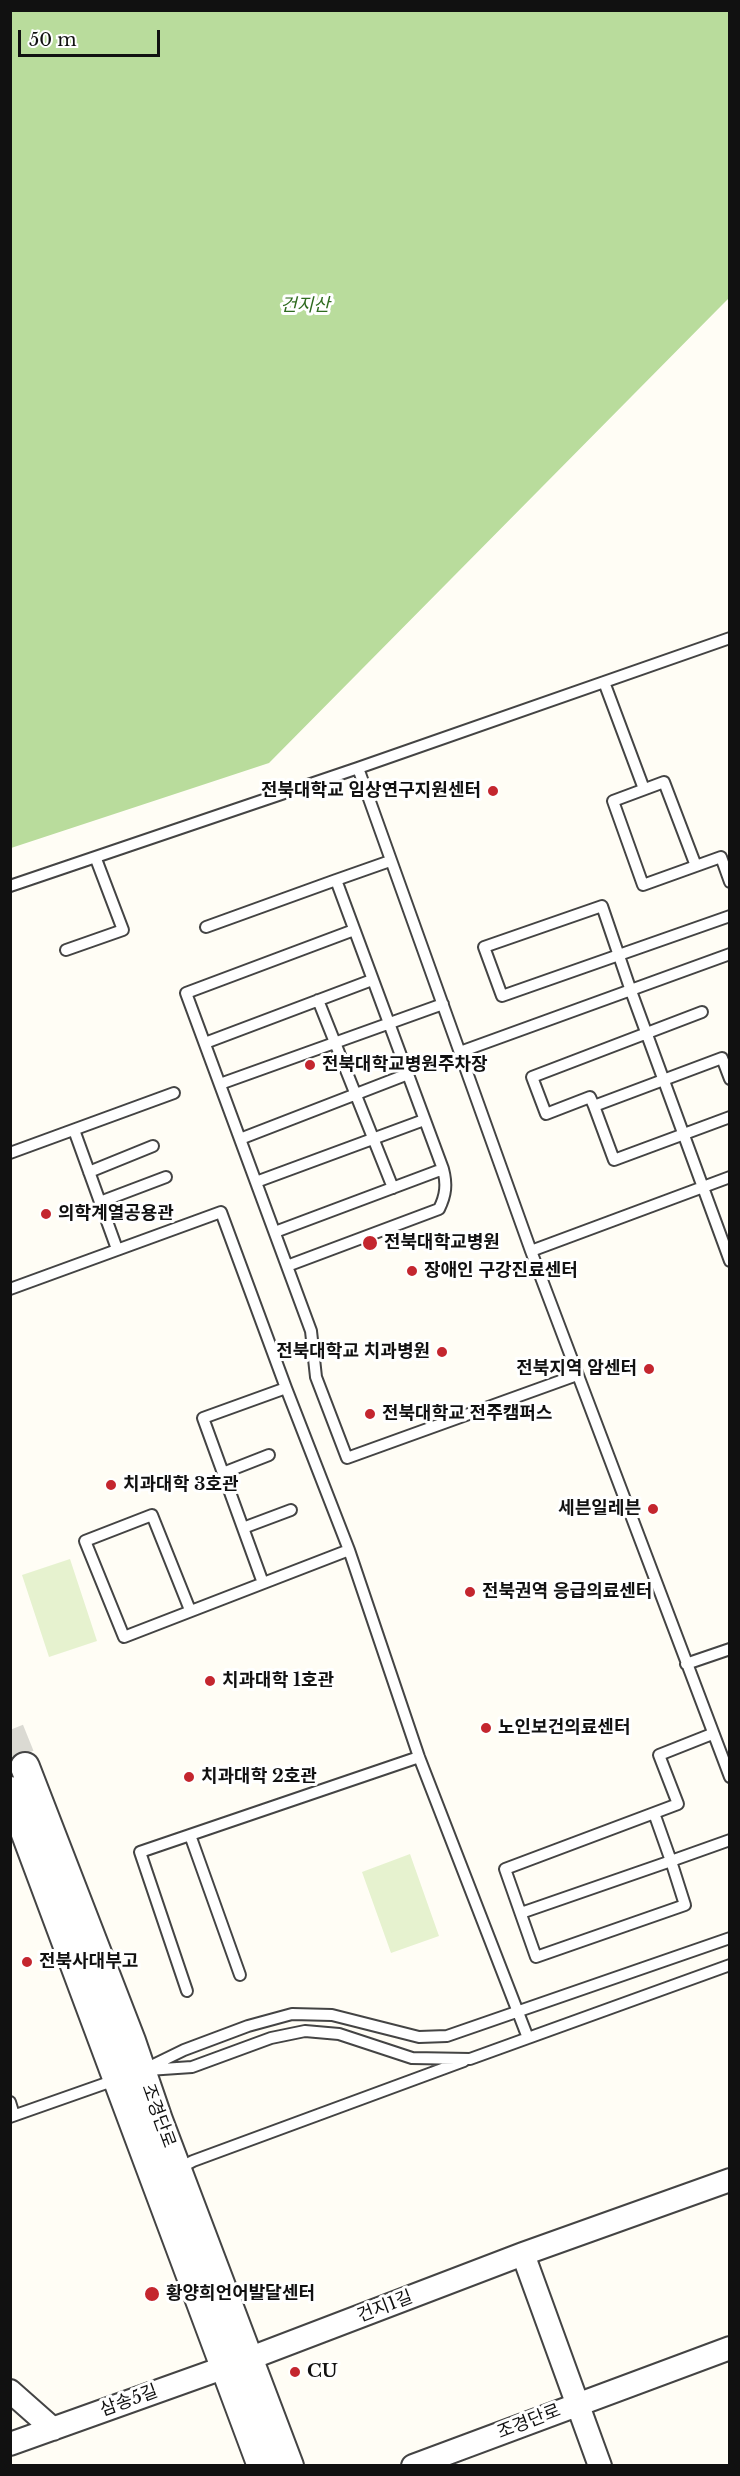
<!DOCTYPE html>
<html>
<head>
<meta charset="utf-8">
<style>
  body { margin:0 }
  #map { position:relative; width:740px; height:2476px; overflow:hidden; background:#fffdf5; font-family:"Libre Baskerville",serif }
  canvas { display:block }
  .frame { position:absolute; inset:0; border:12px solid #111; pointer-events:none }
  .scale { position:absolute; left:18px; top:30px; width:142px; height:27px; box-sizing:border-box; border:3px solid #111; border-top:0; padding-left:8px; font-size:18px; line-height:21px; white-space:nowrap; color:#111; -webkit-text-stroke:4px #fff; paint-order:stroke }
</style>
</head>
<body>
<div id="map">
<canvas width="740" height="2476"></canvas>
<div class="frame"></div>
<div class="scale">50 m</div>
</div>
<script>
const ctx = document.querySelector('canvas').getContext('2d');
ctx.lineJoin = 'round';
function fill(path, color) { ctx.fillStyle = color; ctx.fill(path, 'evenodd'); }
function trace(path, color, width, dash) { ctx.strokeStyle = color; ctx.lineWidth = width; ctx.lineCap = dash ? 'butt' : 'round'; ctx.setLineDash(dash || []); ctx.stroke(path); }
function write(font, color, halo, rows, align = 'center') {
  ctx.font = font + ' "Libre Baskerville","Noto Sans KR",serif'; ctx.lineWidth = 6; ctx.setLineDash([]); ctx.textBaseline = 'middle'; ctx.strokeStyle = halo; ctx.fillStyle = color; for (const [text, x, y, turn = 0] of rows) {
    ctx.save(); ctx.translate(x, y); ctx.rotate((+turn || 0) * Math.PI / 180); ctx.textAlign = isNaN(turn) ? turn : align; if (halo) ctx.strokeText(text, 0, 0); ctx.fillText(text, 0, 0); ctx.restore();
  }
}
fill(new Path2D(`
  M 10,11 L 730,11 L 730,297 L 722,305 L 269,763 L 11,848 Z`), '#b9dc9c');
fill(new Path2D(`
  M 70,1559 L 97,1641 L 49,1657 L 22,1575 Z
  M 410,1854 L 439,1936 L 391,1953 L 362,1872 Z`), '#e6f2cf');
trace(new Path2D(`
  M 10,1730 L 25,1767`), '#dbdad3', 28, [28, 14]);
const service = new Path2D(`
  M 604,682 L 644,789
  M 358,768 L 531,1251 L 730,1777
  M 696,866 L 664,782 L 613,801 L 643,885 L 721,857 L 730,882
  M 336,880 L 390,861
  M 10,886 L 358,768 L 730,638
  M 730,916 L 502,996 L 484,947 L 602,906 L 631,991 L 730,1261
  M 206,927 L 336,880 L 443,1169 L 275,1232
  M 354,930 L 186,993 L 311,1331 L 316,1377 L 347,1458 L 577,1375
  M 66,950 L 123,930 L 96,859
  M 318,1000 L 393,1188
  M 205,1043 L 372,980
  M 460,1052 L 730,954
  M 730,1079 L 722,1058 L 594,1106 L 614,1160 L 730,1117
  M 220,1084 L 443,1004
  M 594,1106 L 590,1097 L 546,1114 L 532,1077 L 702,1012
  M 74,1130 L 117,1249
  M 240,1139 L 408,1074
  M 10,1153 L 174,1093
  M 89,1172 L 153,1146
  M 256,1182 L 424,1120
  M 100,1202 L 166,1177
  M 531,1251 L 730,1177
  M 287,1266 L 439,1209 C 446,1195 447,1184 443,1169
  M 10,1289 L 221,1212 L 286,1388 L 349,1550 L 419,1757 L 528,2038
  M 223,1473 L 269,1455
  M 243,1528 L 291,1510
  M 263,1583 L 203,1418 L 286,1388
  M 190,1610 L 152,1515 L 85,1541 L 124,1637 L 349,1550
  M 686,1664 L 730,1649
  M 712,1734 L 659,1755 L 678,1804 L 505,1869 L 536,1957 L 685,1905 L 671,1861 L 730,1840
  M 190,1835 L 240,1975
  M 521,1913 L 671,1861 L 654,1813
  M 187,1991 L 140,1852 L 419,1757
  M 148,2070 L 192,2067 L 271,2038 L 305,2031 L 339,2034 L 412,2058 L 470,2059 L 730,1965
  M 141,2071 L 184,2050 L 248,2026 L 292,2014 L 332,2015 L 419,2037 L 447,2036 L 730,1938
  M 10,2102 L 14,2115
  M 10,2117 L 118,2079
  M 178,2169 L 193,2161 L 464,2061`);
const minor = new Path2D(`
  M 523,2254 L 600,2466
  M 10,2391 L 53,2429
  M 10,2444 L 248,2359 L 523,2254 L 730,2180
  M 413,2466 L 730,2348`);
const tertiary = new Path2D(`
  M 25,1767 L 131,2041 L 158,2120 L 289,2466
  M 10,1791 L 262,2466`);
trace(service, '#444', 14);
trace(minor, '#444', 26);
trace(tertiary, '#444', 32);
trace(service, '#fff', 10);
trace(minor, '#fff', 22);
trace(tertiary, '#fff', 28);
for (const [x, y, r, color] of [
  [493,791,6,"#c4262e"],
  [310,1065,6,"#c4262e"],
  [46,1214,6,"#c4262e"],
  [370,1243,8,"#c4262e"],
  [412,1271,6,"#c4262e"],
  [442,1352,6,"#c4262e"],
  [649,1369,6,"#c4262e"],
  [370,1414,6,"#c4262e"],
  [111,1485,6,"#c4262e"],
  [653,1509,6,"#c4262e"],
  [470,1592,6,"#c4262e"],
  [210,1681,6,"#c4262e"],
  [486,1728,6,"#c4262e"],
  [189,1777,6,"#c4262e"],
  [27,1962,6,"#c4262e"],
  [152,2294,8,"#c4262e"],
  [295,2372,6,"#c4262e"]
]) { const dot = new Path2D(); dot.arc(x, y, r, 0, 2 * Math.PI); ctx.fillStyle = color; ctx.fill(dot); trace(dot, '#fff', 2); }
write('italic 18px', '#2f6b1f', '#fff', [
  ["건지산",305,306]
]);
write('bold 18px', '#111', '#fff', [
  ["전북대학교 임상연구지원센터",481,791,"right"],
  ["전북대학교병원주차장",322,1065],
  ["의학계열공용관",58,1214],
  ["전북대학교병원",384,1243],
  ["장애인 구강진료센터",424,1271],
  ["전북대학교 치과병원",430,1352,"right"],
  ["전북지역 암센터",637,1369,"right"],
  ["전북대학교 전주캠퍼스",382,1414],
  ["치과대학 3호관",123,1485],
  ["세븐일레븐",641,1509,"right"],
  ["전북권역 응급의료센터",482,1592],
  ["치과대학 1호관",222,1681],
  ["노인보건의료센터",498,1728],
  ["치과대학 2호관",201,1777],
  ["전북사대부고",39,1962],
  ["황양희언어발달센터",166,2294],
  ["CU",307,2372]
], 'left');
write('18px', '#111', '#fff', [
  ["조경단로",158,2116,70],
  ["건지1길",385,2307,-21],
  ["삼송5길",129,2401,-20],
  ["조경단로",529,2422,-21]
]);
</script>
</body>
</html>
